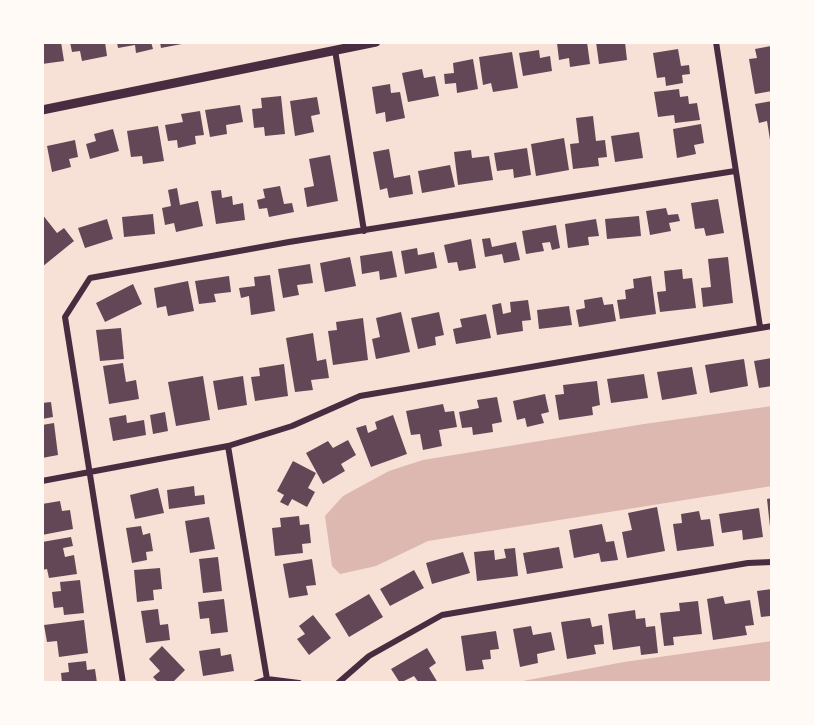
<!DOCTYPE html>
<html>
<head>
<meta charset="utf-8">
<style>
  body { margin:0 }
  #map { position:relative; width:814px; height:725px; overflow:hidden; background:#f7e1d7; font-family:"Playfair Display",serif }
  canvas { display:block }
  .frame { position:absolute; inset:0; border:44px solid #fffaf5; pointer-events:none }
</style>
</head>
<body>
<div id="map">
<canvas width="814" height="725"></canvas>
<div class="frame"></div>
</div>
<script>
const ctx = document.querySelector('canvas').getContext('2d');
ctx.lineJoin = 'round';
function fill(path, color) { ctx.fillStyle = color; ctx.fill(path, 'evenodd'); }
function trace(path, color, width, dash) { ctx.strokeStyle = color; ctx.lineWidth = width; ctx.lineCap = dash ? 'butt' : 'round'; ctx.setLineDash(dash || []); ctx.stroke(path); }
fill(new Path2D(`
  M 772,406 L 772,486 L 428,541 L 376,566 L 340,574 L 332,566 L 325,516 L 343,496 L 389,471 L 423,460 L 644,424 Z
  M 772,641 L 772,683 L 512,683 L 624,662 Z`), '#dcb8b0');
fill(new Path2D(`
  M 42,42 L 61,42 L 64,61 L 42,64 Z
  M 70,42 L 105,42 L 107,56 L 82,61 L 80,51 L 72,52 Z
  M 117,42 L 151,42 L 153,49 L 136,53 L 135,45 L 118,48 Z
  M 160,42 L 187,42 L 187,43 L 161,48 Z
  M 587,42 L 590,64 L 570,67 L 569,58 L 559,60 L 557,43 Z
  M 596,42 L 606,44 L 625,42 L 627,60 L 599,64 Z
  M 771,46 L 772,91 L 755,94 L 749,59 L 757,58 L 755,49 Z
  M 678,49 L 681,66 L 689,65 L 690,74 L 682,75 L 683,83 L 666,86 L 665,77 L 657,78 L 653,53 Z
  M 539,50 L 540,58 L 550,56 L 552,71 L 523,76 L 519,53 Z
  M 512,52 L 518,88 L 493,92 L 491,83 L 483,85 L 479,57 Z
  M 473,59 L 478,89 L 457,93 L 456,83 L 445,84 L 444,74 L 454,73 L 453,63 Z
  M 422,69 L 424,78 L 435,76 L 439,96 L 408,102 L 402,73 Z
  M 390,84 L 391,93 L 400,92 L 405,118 L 386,122 L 385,112 L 376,114 L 372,87 Z
  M 679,89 L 680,97 L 688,96 L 689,104 L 697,103 L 700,120 L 675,123 L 674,115 L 658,117 L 654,92 Z
  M 281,96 L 285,134 L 265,136 L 264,127 L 254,128 L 252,109 L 262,108 L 261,98 Z
  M 317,97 L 320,114 L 311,116 L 314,132 L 295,136 L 290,101 Z
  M 772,101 L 772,140 L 770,140 L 767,121 L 759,123 L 755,104 Z
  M 240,105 L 243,122 L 226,125 L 227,134 L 210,137 L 205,110 Z
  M 200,111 L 204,135 L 195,136 L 196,144 L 178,148 L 177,140 L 168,141 L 165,125 L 183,122 L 181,114 Z
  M 593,116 L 596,141 L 605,140 L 607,157 L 598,158 L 599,166 L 573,169 L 570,144 L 579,143 L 576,118 Z
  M 701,124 L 704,143 L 694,145 L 696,154 L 677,158 L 673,129 Z
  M 158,126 L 164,161 L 143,164 L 142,156 L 131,157 L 127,131 Z
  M 113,129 L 119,151 L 90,159 L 86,144 L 96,141 L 94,134 Z
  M 639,132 L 643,158 L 615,162 L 611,136 Z
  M 564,138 L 569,170 L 536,176 L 531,144 Z
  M 75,140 L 78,157 L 69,159 L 71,167 L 52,172 L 47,146 Z
  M 527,148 L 531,175 L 514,178 L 513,169 L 497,171 L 494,153 Z
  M 389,149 L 394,178 L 410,175 L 413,194 L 389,198 L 387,188 L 380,190 L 373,152 Z
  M 471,150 L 472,158 L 489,156 L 493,180 L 458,185 L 454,152 Z
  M 330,155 L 338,201 L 307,207 L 304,188 L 314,186 L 309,159 Z
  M 450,165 L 455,187 L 422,193 L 418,171 Z
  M 280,186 L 284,204 L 292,203 L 294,212 L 269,217 L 267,208 L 259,209 L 257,200 L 265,198 L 263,189 Z
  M 177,188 L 180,205 L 198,201 L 203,226 L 176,232 L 174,223 L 165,225 L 162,208 L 171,206 L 168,190 Z
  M 221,190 L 222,198 L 232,196 L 233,205 L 243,203 L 245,220 L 216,224 L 211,191 Z
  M 718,199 L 724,233 L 706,236 L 704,228 L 695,229 L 691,203 Z
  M 666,208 L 668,215 L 678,214 L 680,221 L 669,223 L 671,231 L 650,235 L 646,211 Z
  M 42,214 L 57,233 L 64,228 L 74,241 L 42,267 Z
  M 153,214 L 155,234 L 124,237 L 122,217 Z
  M 639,216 L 641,236 L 607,239 L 605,219 Z
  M 107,219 L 113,239 L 85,248 L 78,228 Z
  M 596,219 L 599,236 L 588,237 L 589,245 L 568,248 L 565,224 Z
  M 556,225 L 560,248 L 552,250 L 550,242 L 542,243 L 544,251 L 526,254 L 522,231 Z
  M 490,238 L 492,247 L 516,242 L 520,260 L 504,263 L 502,254 L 485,257 L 482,239 Z
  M 471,239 L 476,268 L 459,271 L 457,262 L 448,263 L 444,245 Z
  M 417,248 L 418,255 L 434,252 L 437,268 L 405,274 L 401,251 Z
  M 392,251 L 397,277 L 380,280 L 379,271 L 362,274 L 360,256 Z
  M 350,257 L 356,286 L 325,292 L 320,263 Z
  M 728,257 L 733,303 L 703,307 L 701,288 L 711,287 L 708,259 Z
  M 310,264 L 313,283 L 297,285 L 299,295 L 283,298 L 278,269 Z
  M 682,269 L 683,279 L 692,278 L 696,308 L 660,312 L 657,292 L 666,291 L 664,271 Z
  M 270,275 L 275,311 L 251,315 L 249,296 L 241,298 L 239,288 L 255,286 L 254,277 Z
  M 229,276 L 231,292 L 214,294 L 216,302 L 199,304 L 195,281 Z
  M 651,276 L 656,314 L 620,319 L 617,300 L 626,299 L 625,290 L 634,288 L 633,279 Z
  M 188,281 L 194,311 L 168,316 L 166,306 L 157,308 L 154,288 Z
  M 133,284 L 142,304 L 105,322 L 96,303 Z
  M 602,297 L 604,305 L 613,304 L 616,321 L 579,327 L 576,310 L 585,308 L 584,300 Z
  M 528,300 L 531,320 L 522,321 L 523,331 L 497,335 L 492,305 L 501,303 L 503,314 L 511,312 L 510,302 Z
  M 569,306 L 572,325 L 539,329 L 537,310 Z
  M 401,312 L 410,352 L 376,359 L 372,339 L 380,337 L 376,318 Z
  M 439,312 L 444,335 L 435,337 L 436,345 L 418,349 L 411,318 Z
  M 486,314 L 491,338 L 456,344 L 453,329 L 462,327 L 460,319 Z
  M 363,318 L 368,360 L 333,365 L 328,331 L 337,330 L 336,322 Z
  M 121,328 L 124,359 L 100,361 L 96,330 Z
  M 313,333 L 317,361 L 326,359 L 329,378 L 311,380 L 313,390 L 295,392 L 286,338 Z
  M 772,358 L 772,386 L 759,388 L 754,361 Z
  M 744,359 L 748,386 L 710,393 L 705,365 Z
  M 123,363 L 126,382 L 136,380 L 139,399 L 109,404 L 103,366 Z
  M 284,364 L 288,396 L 255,401 L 251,377 L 260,376 L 259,368 Z
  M 692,367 L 697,394 L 662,400 L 657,372 Z
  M 644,374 L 648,398 L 611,403 L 607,379 Z
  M 203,376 L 210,420 L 176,426 L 168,382 Z
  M 243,376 L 247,405 L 218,410 L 213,381 Z
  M 597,381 L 600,405 L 592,407 L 593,415 L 559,420 L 555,395 L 564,394 L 563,385 Z
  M 545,394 L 549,412 L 541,414 L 544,423 L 527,427 L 525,418 L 517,420 L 513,401 Z
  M 497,397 L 502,422 L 492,424 L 493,432 L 473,435 L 472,427 L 462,428 L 459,412 L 479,408 L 477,400 Z
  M 51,402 L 53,417 L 42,419 L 42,403 Z
  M 443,404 L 445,412 L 454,411 L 457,427 L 439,430 L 442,446 L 423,450 L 420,434 L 411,435 L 406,411 Z
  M 165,412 L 168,431 L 153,434 L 150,415 Z
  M 126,415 L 127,423 L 144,420 L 146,435 L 113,441 L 109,418 Z
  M 393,415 L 407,454 L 371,467 L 356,428 L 366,425 L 368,433 L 377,429 L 375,422 Z
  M 54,423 L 58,455 L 42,458 L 42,425 Z
  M 348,440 L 356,455 L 341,464 L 345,471 L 323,484 L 306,453 L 328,441 L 333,448 Z
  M 293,461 L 316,473 L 308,488 L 315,492 L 307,507 L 292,499 L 288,506 L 280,502 L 284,495 L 277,491 Z
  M 194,486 L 195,496 L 204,495 L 205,504 L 169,509 L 167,490 Z
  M 158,488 L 164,513 L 135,519 L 130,495 Z
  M 772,498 L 772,526 L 770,527 L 767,499 Z
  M 60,501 L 62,511 L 70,510 L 73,529 L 42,535 L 42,504 Z
  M 657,507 L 665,551 L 627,558 L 622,532 L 632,530 L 628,513 Z
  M 759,508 L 763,537 L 743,540 L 742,530 L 722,533 L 719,514 Z
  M 699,511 L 701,520 L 710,519 L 714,546 L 677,551 L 673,524 L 682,523 L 681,514 Z
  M 299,516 L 300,525 L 309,524 L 311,543 L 302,544 L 303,553 L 275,556 L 272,528 L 281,527 L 280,518 Z
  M 209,517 L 215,549 L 190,553 L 185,521 Z
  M 602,524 L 606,542 L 614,541 L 618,560 L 601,562 L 599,553 L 574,558 L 569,530 Z
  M 141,526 L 143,535 L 150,533 L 153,551 L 146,552 L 147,560 L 132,563 L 126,528 Z
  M 71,537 L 73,546 L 63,548 L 65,557 L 74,555 L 77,574 L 49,578 L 47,569 L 42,570 L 42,542 Z
  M 559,547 L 563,568 L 527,574 L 523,553 Z
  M 515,548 L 518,576 L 477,581 L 474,552 L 494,550 L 495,560 L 506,558 L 504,549 Z
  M 463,552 L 470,573 L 432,584 L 426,563 Z
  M 218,557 L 222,591 L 203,593 L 199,559 Z
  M 312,559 L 316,585 L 306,586 L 308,595 L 289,598 L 283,564 Z
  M 160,568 L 162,589 L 153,590 L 154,600 L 137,602 L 134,570 Z
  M 414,570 L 424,588 L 390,606 L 380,589 Z
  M 80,580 L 84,613 L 64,615 L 63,607 L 54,608 L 52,592 L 61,591 L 60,582 Z
  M 772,589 L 772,622 L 770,622 L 770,616 L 761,617 L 757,591 Z
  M 369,594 L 383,617 L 349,637 L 335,614 Z
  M 723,596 L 725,604 L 750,600 L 754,625 L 745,626 L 747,635 L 713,640 L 707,599 Z
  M 224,599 L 228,632 L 211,634 L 209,618 L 200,619 L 198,602 Z
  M 698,601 L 702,634 L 673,637 L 674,645 L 664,646 L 660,613 L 680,611 L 679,603 Z
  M 158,609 L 160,625 L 168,624 L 170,640 L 146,643 L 141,611 Z
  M 635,610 L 636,619 L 645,618 L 646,627 L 655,626 L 658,653 L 641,655 L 640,646 L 613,650 L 608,614 Z
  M 313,615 L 331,638 L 309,655 L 297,639 L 305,634 L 299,626 Z
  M 590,618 L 592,627 L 602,625 L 604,644 L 594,645 L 596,654 L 567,659 L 561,622 Z
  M 84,620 L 88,653 L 59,657 L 57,641 L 47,642 L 44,625 Z
  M 531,626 L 533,635 L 551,632 L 555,650 L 537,654 L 538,663 L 520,667 L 513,629 Z
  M 496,631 L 499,649 L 490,650 L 491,659 L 482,660 L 484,669 L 466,671 L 461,636 Z
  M 162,646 L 185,670 L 172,683 L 159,683 L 153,677 L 160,671 L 149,659 Z
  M 220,648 L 221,656 L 231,654 L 234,671 L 203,676 L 199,651 Z
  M 427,648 L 436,663 L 429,668 L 438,683 L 419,683 L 414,676 L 400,683 L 391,669 Z
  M 86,661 L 87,670 L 95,669 L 97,683 L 62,683 L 61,673 L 69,672 L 68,663 Z`), '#644757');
trace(new Path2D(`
  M 716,42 L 760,327
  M 335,50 L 364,231
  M 228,446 L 267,679
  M 42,481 L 228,446 L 292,426 L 360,396 L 772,326
  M 123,683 L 65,317 L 90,278 L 289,242 L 735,171
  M 256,683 L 267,679 L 299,683
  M 338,683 L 369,656 L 442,615 L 748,563 L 772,562`), '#4a2c40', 6);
trace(new Path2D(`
  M 42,110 L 376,42`), '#4a2c40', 9);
</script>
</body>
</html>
